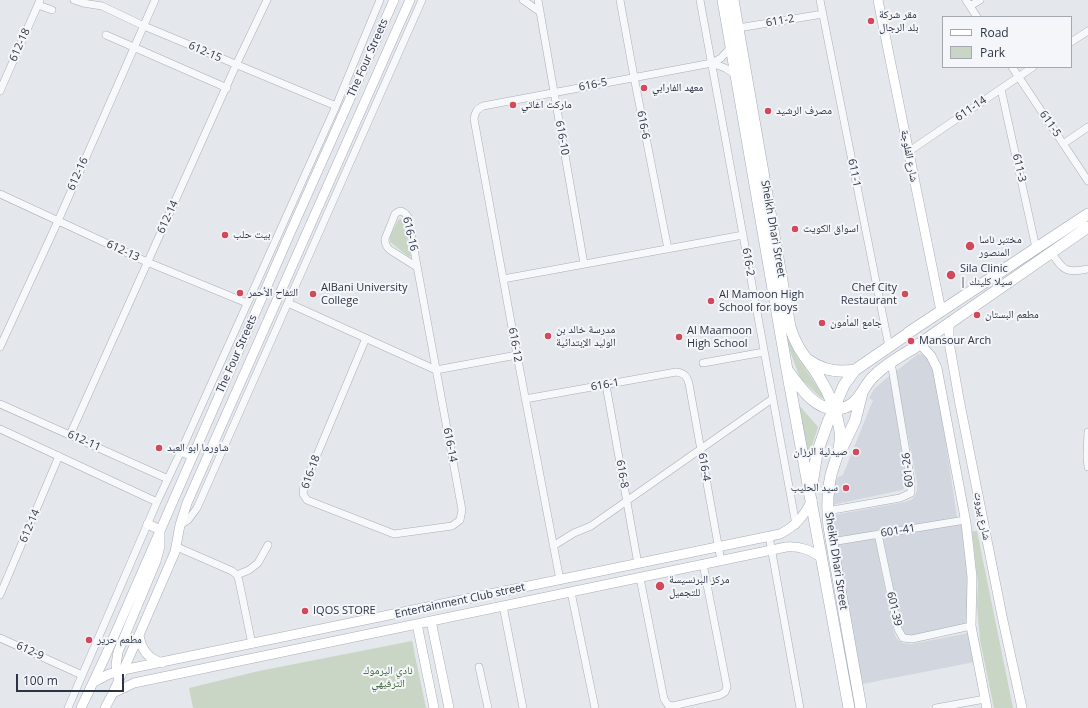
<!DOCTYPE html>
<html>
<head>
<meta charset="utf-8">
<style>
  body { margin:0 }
  #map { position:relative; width:1088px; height:708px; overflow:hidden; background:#e4e7ec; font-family:"Open Sans",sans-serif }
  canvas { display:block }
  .legend { position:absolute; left:942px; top:16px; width:130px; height:52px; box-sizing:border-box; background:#f4f6f9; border:1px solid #a4a8b1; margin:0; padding:5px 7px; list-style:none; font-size:12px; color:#2b3445 }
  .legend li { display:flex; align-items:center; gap:8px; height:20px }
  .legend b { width:20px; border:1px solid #a4a8b1 }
  .scale { position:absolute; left:16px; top:674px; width:108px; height:18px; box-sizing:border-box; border:2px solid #2b3445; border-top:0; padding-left:5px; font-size:12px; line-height:14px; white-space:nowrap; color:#2b3445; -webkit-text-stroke:3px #f4f6f9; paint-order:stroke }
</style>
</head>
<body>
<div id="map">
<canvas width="1088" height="708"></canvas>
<ul class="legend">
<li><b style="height:5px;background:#fff"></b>Road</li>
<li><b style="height:11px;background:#c9d6c5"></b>Park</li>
</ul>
<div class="scale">100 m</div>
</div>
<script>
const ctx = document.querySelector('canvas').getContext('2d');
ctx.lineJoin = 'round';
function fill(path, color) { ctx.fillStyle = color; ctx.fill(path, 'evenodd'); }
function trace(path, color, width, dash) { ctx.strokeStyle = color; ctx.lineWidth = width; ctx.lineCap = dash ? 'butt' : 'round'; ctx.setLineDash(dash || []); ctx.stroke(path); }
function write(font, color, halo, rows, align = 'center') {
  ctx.font = font + ' "Open Sans","Noto Naskh Arabic",sans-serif'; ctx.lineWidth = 4; ctx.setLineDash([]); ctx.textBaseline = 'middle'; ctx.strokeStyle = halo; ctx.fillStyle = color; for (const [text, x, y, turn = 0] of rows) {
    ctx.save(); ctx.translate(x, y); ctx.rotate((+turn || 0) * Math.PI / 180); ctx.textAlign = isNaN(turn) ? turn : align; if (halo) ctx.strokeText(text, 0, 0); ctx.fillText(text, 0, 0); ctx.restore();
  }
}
fill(new Path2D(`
  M 918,354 L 926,355 L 935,371 L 957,517 L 955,520 L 837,538 L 833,517 L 834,515 L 905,502 L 911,500 L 915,496 L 917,490 L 917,482 L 895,372 Z
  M 890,376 L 907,486 L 902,490 L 832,505 L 835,483 L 838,477 L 843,475 L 873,400 L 869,398 L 874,389 L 888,377 Z
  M 961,523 L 962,525 L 968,581 L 969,627 L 903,638 L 883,538 Z
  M 875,538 L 894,633 L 897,639 L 902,643 L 911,644 L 969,633 L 975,662 L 862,684 L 838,546 L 840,543 Z`), '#d2d6de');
fill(new Path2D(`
  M 401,219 L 404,222 L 411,256 L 409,257 L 390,242 L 390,237 L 398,220 Z
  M 786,334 L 798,358 L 825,398 L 824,399 L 820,397 L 800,378 L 790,351 Z
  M 798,404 L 818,427 L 808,458 Z
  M 972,531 L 977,531 L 1013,708 L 994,708 L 980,640 L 977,606 L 978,585 Z
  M 412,641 L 426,708 L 193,708 L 189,688 L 259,671 Z`), '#c9d6c5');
const street = new Path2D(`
  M 74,0 L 83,3 L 102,6 L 144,26 L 336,106
  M 523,0 L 540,12
  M 538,0 L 584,264
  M 620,0 L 634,77 L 668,249
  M 700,0 L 796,525
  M 820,0 L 889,347
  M 966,0 L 977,17
  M 38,5 L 52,10
  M 970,6 L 980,0
  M 738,28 L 823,14
  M 106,35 L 227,88
  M 1071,42 L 1088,31
  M 712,63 L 725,68 L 736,75
  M 1012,67 L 1088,181
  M 1001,89 L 1036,248
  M 0,91 L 40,0
  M 1063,144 L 1088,127
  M 908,152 L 1033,67
  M 0,194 L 147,262 L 247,303
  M 1051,252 C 1063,270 1066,274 1088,269
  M 503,279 L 743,235
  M 288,303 L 436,370 L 517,355
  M 366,338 L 304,486 L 303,494 L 307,500 L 394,534 L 452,526 L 460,520 L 462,510 L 408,217 C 404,211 400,209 395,214 L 385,239 C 385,244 386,247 390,250 L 417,267
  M 0,347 L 58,221 L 155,0
  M 703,363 L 764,352
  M 606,385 L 638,564
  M 525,399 L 676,372 C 684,373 687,376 689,384 L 721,561
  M 0,404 L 168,479
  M 0,429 L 157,502
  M 1088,432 L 1087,456 L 1088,467
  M 70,435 L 236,65 L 267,0
  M 827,511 L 900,498 L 911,493 L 911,482 L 891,362
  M 180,525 L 188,520 L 197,508 L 422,0
  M 878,534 L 898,629 L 903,638 L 912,639 L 971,626
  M 769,536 L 800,708
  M 831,542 L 965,520
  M 553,546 L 574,533 L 591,526 L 772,399
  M 177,547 L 232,571 L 237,575 L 239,581 L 252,644
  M 237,575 L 249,570 L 258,563 L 268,545
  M 640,578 L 664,699 L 668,705 L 673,706 L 720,695 L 725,692 L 727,687 L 703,564
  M 560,580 L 517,355 L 474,119 C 475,112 477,109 483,106 L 712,63 L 721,58 L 731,47
  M 571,592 L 595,708
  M 0,595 L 59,456
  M 503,606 L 523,708
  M 0,638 L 82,675
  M 479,667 L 488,708
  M 68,708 L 157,502 L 181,451 L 336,106 L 380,0
  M 936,708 L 985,699`);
const secondary = new Path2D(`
  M 878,0 L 941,311
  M 949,323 L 949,342 L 959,399 L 1002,616 L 1022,708
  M 920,344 L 931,356 L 937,368 L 966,523 L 972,577 L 971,626 L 987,708
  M 181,451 L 192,456
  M 431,621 L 449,708
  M 417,624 L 434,708
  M 139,635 C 141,649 148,659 162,663
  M 118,677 L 116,665 L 118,652 L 156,561 L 160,546 L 160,530 L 148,524
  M 94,682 L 109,674 L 123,670 L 780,534 C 796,526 804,516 812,500
  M 113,693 L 134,683 L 786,547 C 801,546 810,550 822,558
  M 81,708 L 105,657 L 291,231 L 394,0
  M 105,708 L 113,693 L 139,635 L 175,552 L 180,525 L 187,503 L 410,0`);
const primary = new Path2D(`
  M 723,0 L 787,370 L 849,708
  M 733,0 L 790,327 C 797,350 807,358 819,377 C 829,393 837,413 840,431 C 842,447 835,460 831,475 C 827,493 827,509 829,527 L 861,708
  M 908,333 L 1088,214
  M 915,347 L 1088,227
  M 808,360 C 822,370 838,373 855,370
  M 787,370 C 800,386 814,410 836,409 C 842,409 848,407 853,403 C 862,396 865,384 874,376 C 885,365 900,356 914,348
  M 841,450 L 855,421 L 862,393
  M 812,484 L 817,453 L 828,422 L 844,385 L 855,370 L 906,335`);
trace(street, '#a9aeb7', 8);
trace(secondary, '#a9aeb7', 10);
trace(primary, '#a3abb8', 12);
trace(street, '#f7f8fa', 7);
trace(secondary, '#fff', 9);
trace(primary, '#fff', 11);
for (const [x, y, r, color] of [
  [871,21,4,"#d1495b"],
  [644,88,4,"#d1495b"],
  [513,105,4,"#d1495b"],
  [768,111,4,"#d1495b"],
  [795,229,4,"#d1495b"],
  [225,235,4,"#d1495b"],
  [970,246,5,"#d1495b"],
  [951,275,5,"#d1495b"],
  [240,293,4,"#d1495b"],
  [313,294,4,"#d1495b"],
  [905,294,4,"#d1495b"],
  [711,301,4,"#d1495b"],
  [977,315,4,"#d1495b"],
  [822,323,4,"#d1495b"],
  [548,336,4,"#d1495b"],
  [679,337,4,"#d1495b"],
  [911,341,4,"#d1495b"],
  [159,448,4,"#d1495b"],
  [856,452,4,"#d1495b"],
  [846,488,4,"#d1495b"],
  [660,586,5,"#d1495b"],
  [305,611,4,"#d1495b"],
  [89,640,4,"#d1495b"]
]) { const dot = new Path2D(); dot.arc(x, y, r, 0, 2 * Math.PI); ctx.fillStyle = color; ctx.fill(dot); trace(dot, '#f4f6f9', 1.5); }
write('11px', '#2b3445', '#f4f6f9', [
  ["مقر شركة",879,15],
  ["بلد الرجال",879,28],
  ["معهد الفارابي",652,88],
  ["ماركت اغاتي",521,105],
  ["مصرف الرشيد",776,111],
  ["اسواق الكويت",803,229],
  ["بيت حلب",233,235],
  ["مختبر ناسا",979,240],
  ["المنصور",979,253],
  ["Sila Clinic",960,269],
  ["| سيلا كلينك",960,282],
  ["AlBani University",321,288],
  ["College",321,301],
  ["Chef City",897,288,"right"],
  ["Restaurant",897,301,"right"],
  ["التفاح الأحمر",248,293],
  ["Al Mamoon High",719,295],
  ["School for boys",719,308],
  ["مطعم البستان",985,315],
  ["جامع المأمون",830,323],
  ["مدرسة خالد بن",556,330],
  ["الوليد الإبتدائية",556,343],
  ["Al Maamoon",687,331],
  ["High School",687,344],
  ["Mansour Arch",919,341],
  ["شاورما ابو العبد",167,448],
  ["صيدلية الرزان",848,452,"right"],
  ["سيد الحليب",838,488,"right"],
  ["مركز البرنسيسة",669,580],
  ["للتجميل",669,593],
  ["IQOS STORE",313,611],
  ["مطعم حرير",97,640]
], 'left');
write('11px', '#2b3445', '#f4f6f9', [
  ["611-2",780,21,-10],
  ["612-18",20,45,-66],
  ["612-15",205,52,23],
  ["The Four Streets",368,58,-66],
  ["616-5",593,85,-11],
  ["611-14",971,109,-34],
  ["611-5",1050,124,56],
  ["616-6",643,125,79],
  ["616-10",562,138,80],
  ["شارع الفلوجة",909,156,79],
  ["611-3",1019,168,77],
  ["611-1",854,173,79],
  ["612-16",78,174,-66],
  ["612-14",168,217,-65],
  ["Sheikh Dhari Street",773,229,80],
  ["616-16",410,234,77],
  ["612-13",123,251,25],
  ["616-2",748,262,80],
  ["616-12",515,345,80],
  ["The Four Streets",237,354,-66],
  ["616-1",605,385,-10],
  ["612-11",84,441,24],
  ["616-14",450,445,79],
  ["616-4",704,467,80],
  ["601-26",908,470,-96],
  ["616-18",311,472,-70],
  ["616-8",622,474,80],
  ["شارع بيروت",982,516,79],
  ["612-14",30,526,-67],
  ["601-41",898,531,-9],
  ["Sheikh Dhari Street",836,561,81],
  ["Entertainment Club street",460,601,-12],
  ["601-39",894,609,77],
  ["612-9",30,651,24]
]);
write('11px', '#3f6138', '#f4f6f9', [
  ["نادي اليرموك",388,671],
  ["الترفيهي",388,684]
]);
</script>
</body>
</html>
